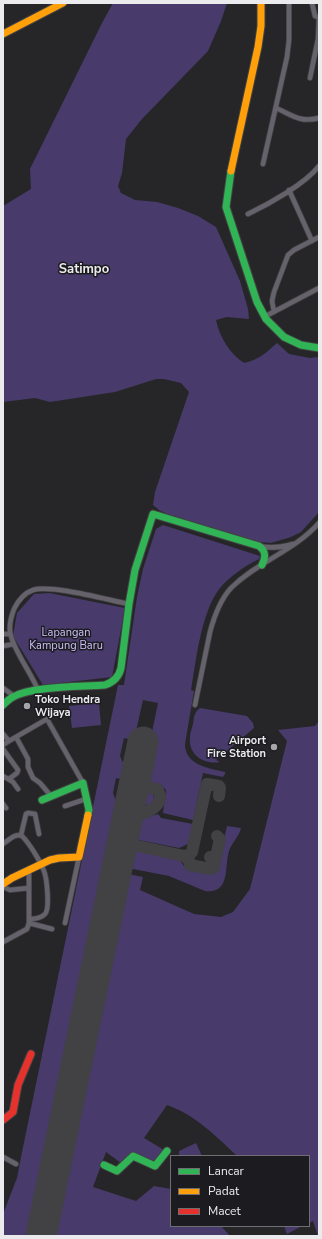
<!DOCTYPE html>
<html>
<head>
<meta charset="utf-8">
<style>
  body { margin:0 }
  #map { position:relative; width:322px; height:1239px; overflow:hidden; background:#262628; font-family:"Nunito Sans",sans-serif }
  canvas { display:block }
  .frame { position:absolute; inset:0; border:4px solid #ebebee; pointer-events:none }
  .legend { position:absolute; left:170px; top:1155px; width:140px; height:72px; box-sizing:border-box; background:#1c1b20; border:1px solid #6f6e72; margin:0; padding:5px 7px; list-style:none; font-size:12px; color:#ebebee }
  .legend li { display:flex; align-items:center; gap:8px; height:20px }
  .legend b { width:20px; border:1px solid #6f6e72 }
</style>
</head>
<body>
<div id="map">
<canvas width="322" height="1239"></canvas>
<div class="frame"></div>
<ul class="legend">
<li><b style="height:5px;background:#30b455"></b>Lancar</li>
<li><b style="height:5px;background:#ff9f0a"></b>Padat</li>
<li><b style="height:5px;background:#e5322d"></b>Macet</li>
</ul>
</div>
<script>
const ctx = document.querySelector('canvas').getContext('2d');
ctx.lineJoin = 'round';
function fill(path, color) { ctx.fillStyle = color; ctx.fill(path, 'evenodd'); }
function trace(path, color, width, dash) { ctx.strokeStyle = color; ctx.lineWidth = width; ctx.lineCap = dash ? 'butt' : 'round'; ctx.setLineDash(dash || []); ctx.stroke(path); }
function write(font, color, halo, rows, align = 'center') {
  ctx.font = font + ' "Nunito Sans",sans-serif'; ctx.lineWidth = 3; ctx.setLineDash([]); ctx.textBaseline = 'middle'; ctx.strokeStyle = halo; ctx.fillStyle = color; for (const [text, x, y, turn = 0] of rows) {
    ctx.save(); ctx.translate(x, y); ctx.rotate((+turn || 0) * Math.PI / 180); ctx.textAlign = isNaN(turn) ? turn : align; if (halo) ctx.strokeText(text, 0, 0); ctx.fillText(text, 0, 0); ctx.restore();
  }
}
fill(new Path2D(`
  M 113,3 L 227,3 L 221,21 L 208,51 L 142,119 L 126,139 L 122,173 L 118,186 L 121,193 L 135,200 L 157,202 L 178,208 L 198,216 L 216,227 L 240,281 L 248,309 L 249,319 L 227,317 L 216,320 C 219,336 230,354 244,363 C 258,360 266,353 277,343 L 289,354 L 310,358 L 319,357 L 319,512 L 301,532 L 291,537 L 271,543 L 259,542 L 167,514 L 159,510 L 153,505 L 155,492 L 189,392 L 181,383 L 164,379 L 156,379 L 115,392 L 50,402 L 35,398 L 3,402 L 3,206 L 31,189 L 30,169 L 102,23 Z
  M 163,525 L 260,556 L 259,559 C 245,566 230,576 220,588 C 201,612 196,661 191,690 L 194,691 L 185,744 C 185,765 208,768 225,772 L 225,774 L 223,777 L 203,773 L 193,820 L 163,813 L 166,790 L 161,785 L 142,781 L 158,703 L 143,700 L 134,740 L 124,738 L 120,756 L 128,774 L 126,780 L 116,778 L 113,793 L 120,811 L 33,1236 L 3,1236 L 3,1214 L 17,1178 L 21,1157 L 118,685 L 124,685 L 137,597 L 143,569 L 156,529 Z
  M 49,593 L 125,608 L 112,677 L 43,685 L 13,636 L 17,613 L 34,594 Z
  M 99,703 L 101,725 L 72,728 L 69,706 Z
  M 200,708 L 247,716 L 253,723 L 254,728 L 216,760 L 220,762 C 204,765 188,755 190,737 C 190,733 192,728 193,724 C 194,718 194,712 200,708 Z
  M 319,721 L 319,1236 L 318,1236 L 313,1221 L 309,1223 L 309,1156 L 237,1156 C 215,1135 195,1115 167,1105 L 144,1138 L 164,1150 L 155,1163 L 131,1153 L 121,1163 L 106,1152 L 93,1187 L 136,1201 L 154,1186 L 171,1189 L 171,1226 L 221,1226 L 230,1236 L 50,1236 L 123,878 L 128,874 L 143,877 L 140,890 L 194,914 L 221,917 L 233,912 L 250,889 L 287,741 L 278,730 L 315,726 Z
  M140 798a7 7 0 1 1 14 0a7 7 0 1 1-14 0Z
  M 158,814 L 161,818 L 193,824 L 188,844 L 179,848 L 139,840 C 132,835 132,831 133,823 L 145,818 Z
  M 227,826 L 241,828 C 239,837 232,842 229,851 C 224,867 231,894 205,891 L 169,876 L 128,868 C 125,864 125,861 127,856 C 128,852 131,849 136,849 C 145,848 166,855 176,857 L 179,859 L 184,866 L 216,873 Z
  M 196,1143 L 202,1156 L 179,1156 L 179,1151 Z
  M 284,1226 L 302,1226 L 287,1234 Z`), '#483b6b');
trace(new Path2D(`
  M 126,820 C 138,815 170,808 157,789 L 133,785
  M 129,844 L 184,856 L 189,855 L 192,852 L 206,787 L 207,784 L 219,786 L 220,788 L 219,796
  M 120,851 L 129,844 L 125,840 L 124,833
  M 184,856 L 189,860 L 190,865 L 211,869 L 214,867 L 215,861 L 210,857
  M 215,861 L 220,839 L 217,836`), '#424144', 12);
trace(new Path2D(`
  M 41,1236 L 143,742`), '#424144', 31);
const street = new Path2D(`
  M 310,78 L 318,39 L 319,18 L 315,16 L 312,3
  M 276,108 C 292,115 300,123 319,118
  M 263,164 L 287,57 L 289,40 L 289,3
  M 289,190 L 312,241
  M 248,214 C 269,204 305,184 319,166
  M 274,312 L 272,301 L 274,292 L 288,255 L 294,250 L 319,237
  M 264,317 L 319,288
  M 260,546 C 272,549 282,547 293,544
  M 3,634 L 10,634
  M 3,646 L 14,644
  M 3,688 L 14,696
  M 38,690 C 31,673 15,652 11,636 C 8,627 11,617 14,609 C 18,601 24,593 33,590 C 50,584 108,600 129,604
  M 195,705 L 210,632 C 214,617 220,600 231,588 C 257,562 294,551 319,523
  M 3,734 L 9,741 L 47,719 L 83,783
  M 16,737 L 28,759 L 28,767 L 33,778 L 40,783 L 51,796
  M 3,745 L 9,741
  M 3,749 L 18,770 L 17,773 L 9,779
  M 3,776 L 13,782 L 18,789
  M 3,804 L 6,808
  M 65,806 L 86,799
  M 21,835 L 26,814 L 28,813 L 35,814 L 39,834
  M 3,844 C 9,840 15,833 22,836 C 30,844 40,861 44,871 C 47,879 50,909 45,914 C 41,918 35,919 30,919
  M 3,887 L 10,890 L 29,888
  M 29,923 L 52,929
  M 65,923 L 79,857
  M 3,942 L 27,929 L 29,923 L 29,871
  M 3,1157 L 16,1164`);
const fast = new Path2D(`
  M 231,171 L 226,207 L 257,302 L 266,319 L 284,337 L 301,345 L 319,348
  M 3,705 C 6,702 9,699 13,697 C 32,686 81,687 105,685 C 114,682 119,677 121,668 L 129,604 L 135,570 L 153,514 L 259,546 C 266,551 266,557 262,565
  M 42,800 L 83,783 L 89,810 L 88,815
  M 104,1165 L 117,1171 L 133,1156 L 155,1166 L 167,1151`);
const slow = new Path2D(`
  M 3,34 L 63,3
  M 231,171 L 258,47 L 261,26 L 261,3
  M 3,884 L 12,878 L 50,860 L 59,858 L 79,857 L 88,815`);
const jam = new Path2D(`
  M 3,1120 L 13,1112 L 18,1085 L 31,1054`);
trace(street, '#424244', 6);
trace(fast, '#424244', 9);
trace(slow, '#424244', 9);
trace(jam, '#424244', 9);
trace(street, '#65626c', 4.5);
trace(fast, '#30b455', 7);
trace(slow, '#ff9f0a', 7);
trace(jam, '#e5322d', 7);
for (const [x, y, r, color] of [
  [27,706,4,"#a6a6a9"],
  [274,747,4,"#a6a6a9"]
]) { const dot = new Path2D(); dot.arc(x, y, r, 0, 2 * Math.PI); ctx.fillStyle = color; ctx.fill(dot); trace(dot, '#1c1b20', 1.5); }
write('11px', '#ccc1f9', '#1c1b20', [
  ["Lapangan",66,633],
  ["Kampung Baru",66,646]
]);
write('bold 11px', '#ebebee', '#1c1b20', [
  ["Toko Hendra",35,700],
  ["Wijaya",35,713],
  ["Airport",266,741,"right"],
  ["Fire Station",266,754,"right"]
], 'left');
write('bold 13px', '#ebebee', '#1c1b20', [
  ["Satimpo",84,270]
]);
</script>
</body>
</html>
